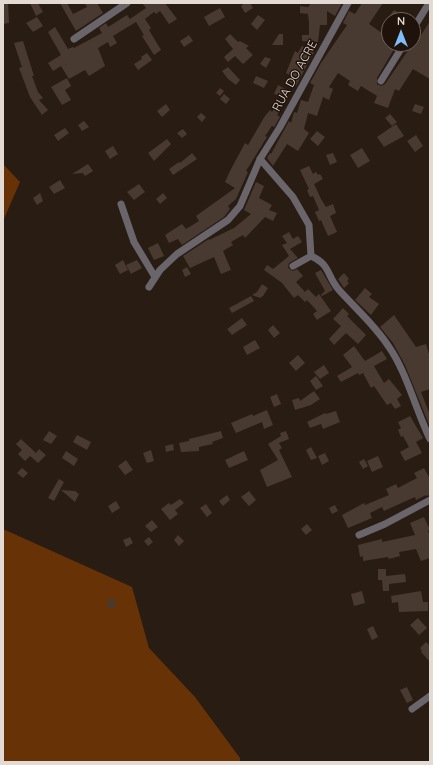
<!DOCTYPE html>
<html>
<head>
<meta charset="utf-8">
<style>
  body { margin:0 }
  #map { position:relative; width:433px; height:765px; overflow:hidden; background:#291c13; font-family:Quicksand,sans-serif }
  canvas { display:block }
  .frame { position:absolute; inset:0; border:4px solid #e3dad4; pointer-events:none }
  .north { position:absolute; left:381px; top:12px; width:40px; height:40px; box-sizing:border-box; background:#1f120a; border:1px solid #6d625b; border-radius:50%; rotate:0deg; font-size:11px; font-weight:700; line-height:16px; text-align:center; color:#e3dad4 }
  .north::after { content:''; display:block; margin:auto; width:14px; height:18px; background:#7ebdf9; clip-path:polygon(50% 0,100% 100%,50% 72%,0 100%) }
</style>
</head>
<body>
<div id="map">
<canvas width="433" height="765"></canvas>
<div class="frame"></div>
<div class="north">N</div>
</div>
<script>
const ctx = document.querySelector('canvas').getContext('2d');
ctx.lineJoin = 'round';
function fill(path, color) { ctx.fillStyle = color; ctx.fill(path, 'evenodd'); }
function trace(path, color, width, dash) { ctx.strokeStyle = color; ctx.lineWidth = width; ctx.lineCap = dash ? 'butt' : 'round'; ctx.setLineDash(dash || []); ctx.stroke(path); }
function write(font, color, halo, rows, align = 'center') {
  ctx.font = font + ' Quicksand,sans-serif'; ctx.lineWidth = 3; ctx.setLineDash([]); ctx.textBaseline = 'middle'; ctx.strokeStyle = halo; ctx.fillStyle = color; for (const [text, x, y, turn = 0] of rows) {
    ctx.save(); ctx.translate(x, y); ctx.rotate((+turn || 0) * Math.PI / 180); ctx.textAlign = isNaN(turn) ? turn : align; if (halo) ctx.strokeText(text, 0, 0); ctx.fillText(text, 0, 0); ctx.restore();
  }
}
fill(new Path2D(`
  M 3,164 L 20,182 L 3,221 Z
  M 3,529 L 132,587 L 149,648 L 195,697 L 240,758 L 240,762 L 3,762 Z`), '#673306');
fill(new Path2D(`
  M 3,3 L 8,3 L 9,23 L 3,24 Z
  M 30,3 L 38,3 L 43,12 L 36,16 Z
  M 60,3 L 67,3 L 73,14 L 87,7 L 85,3 L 97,3 L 103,13 L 76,31 Z
  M 142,3 L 165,3 L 177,19 L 169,24 L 160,11 L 156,14 L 154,12 L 145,19 L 151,28 L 149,30 L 161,50 L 154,55 L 142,36 L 144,35 L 136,22 L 113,36 L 117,43 L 110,47 L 108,42 L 98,48 L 105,66 L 89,76 L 85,70 L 69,79 L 61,66 L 53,71 L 48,63 L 61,55 L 48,32 L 55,27 L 68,49 L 73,47 L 74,48 L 102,33 L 99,28 L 106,23 L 108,27 L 127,15 L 130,19 L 146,8 Z
  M 245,3 L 250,3 L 253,8 L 245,13 L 241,6 Z
  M 311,3 L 342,3 L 335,16 L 327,11 L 327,25 L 320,25 L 318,42 L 302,41 L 302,35 L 309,35 L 309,23 L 308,14 L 300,13 L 300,6 L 308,7 Z
  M 362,3 L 383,3 L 369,24 L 389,38 L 389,44 L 397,44 L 377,78 L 377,84 L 381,86 L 385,84 L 416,39 L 418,40 L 430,21 L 430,79 L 413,69 L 399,91 L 395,89 L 388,108 L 374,103 L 377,96 L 361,86 L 358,91 L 348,85 L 350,81 L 338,73 L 329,87 L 333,89 L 329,100 L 323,97 L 317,116 L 308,113 L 304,129 L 309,133 L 298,151 L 287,144 L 273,166 L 267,158 L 270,153 L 271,154 L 289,121 L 291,123 L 294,112 L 297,113 L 301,100 L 308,102 L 314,85 L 310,83 L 321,63 L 347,25 L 343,23 L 349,11 L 355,14 Z
  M 220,8 L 225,17 L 209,26 L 204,17 Z
  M 394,10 L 410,20 L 392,20 L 388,18 Z
  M 258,15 L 265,20 L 257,30 L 251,24 Z
  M 37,17 L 43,26 L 33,32 L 26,23 Z
  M 230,34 L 238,42 L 240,41 L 249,46 L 246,48 L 253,55 L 243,64 L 235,56 L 228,62 L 224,57 L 233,49 L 225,39 Z
  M 279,34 L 283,34 L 283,45 L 272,45 Z
  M 189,35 L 193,41 L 184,47 L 180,41 Z
  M 23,41 L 34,76 L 32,76 L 38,92 L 43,98 L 39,100 L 48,110 L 42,115 L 30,97 L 19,68 L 22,67 L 14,43 Z
  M 302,46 L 314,52 L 296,86 L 288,81 L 291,76 L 286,73 L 295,51 L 298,53 Z
  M 147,53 L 152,60 L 138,70 L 134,64 L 142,59 L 141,57 Z
  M 265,57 L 271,59 L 266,68 L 260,64 Z
  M 228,67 L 240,80 L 236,85 L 228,79 L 222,71 Z
  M 256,76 L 268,81 L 264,88 L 253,83 Z
  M 67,78 L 71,86 L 65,90 L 71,100 L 62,105 L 51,87 Z
  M 278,85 L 287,90 L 284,97 L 274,94 Z
  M 220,88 L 224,91 L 220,96 L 216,93 Z
  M 224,94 L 230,99 L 226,104 L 220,99 Z
  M 166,104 L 170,110 L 162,117 L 157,111 Z
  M 415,104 L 424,107 L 421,114 L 412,111 Z
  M 274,109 L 279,112 L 277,115 L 280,117 L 274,127 L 272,126 L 265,136 L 267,137 L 246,171 L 248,172 L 236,199 L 228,206 L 230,209 L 224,217 L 182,245 L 178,239 L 169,243 L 165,235 L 182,224 L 186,229 L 199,221 L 196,216 L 235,188 L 225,182 L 230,171 L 245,143 L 248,145 L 265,116 L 270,110 L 272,112 Z
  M 201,113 L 206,117 L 202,122 L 197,117 Z
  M 390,114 L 397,122 L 392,126 L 385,118 Z
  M 84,121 L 89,127 L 82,131 L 78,125 Z
  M 396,124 L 404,136 L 384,147 L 377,137 Z
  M 65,128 L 69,133 L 58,141 L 54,135 Z
  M 183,129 L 187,134 L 182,138 L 177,133 Z
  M 317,131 L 325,137 L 318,146 L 310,139 Z
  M 416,135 L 423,146 L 415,152 L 407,141 Z
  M 167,139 L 171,144 L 154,161 L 148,153 Z
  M 113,146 L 118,154 L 110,159 L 105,151 Z
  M 362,148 L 370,161 L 358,168 L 350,155 Z
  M 192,153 L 197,159 L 173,175 L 169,169 L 179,162 L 180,163 Z
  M 333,153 L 337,162 L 330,165 L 326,155 Z
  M 88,164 L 93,171 L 85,176 L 83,173 L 72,174 Z
  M 309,166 L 313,174 L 316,172 L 318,175 L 320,174 L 323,179 L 314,184 L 321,199 L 326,207 L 333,204 L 336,213 L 330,216 L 337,232 L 328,236 L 321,220 L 319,221 L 315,212 L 319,210 L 313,196 L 310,197 L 307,190 L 309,189 L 300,170 Z
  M 60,180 L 65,188 L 54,194 L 49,187 Z
  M 256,182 L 264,186 L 259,198 L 272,205 L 269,210 L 277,213 L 273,221 L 265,217 L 245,238 L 243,235 L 231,242 L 233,245 L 223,251 L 231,270 L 221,274 L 214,257 L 190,268 L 183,256 L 209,239 L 209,240 L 234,228 L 251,214 L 244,210 Z
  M 139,184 L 145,192 L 134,200 L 127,192 Z
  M 40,193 L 43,201 L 37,205 L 33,198 Z
  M 163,193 L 167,198 L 160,204 L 156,199 Z
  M 289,232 L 293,239 L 298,236 L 302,242 L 290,249 L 298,258 L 289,263 L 288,268 L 293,271 L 297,269 L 303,276 L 296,282 L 305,292 L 308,289 L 316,297 L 319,294 L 331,311 L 317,320 L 313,314 L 317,311 L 307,300 L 305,302 L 298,295 L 294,298 L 282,283 L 264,270 L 267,265 L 273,269 L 289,256 L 282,245 L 287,243 L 282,236 Z
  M 158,243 L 164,256 L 154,260 L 148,248 Z
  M 123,260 L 128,270 L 120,274 L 115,265 Z
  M 137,260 L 142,268 L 131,274 L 126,265 Z
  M 187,267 L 191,274 L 185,277 L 182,270 Z
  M 321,270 L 333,290 L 322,296 L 321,295 L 325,291 L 315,273 Z
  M 344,273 L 349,279 L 347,281 L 349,283 L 344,288 L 338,279 Z
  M 262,284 L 268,288 L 263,296 L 260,298 L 252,295 L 257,292 Z
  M 365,288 L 372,294 L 369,297 L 379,304 L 371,315 L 355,300 Z
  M 251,296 L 254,301 L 232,313 L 229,308 Z
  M 343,308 L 349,314 L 347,316 L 366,335 L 358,344 L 346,333 L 334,345 L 329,339 L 341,326 L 333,319 Z
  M 394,315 L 416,347 L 426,344 L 429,354 L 430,354 L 430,389 L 421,392 L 430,415 L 430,427 L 405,365 L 393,343 L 380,327 Z
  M 242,318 L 247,325 L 232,335 L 227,329 Z
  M 273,325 L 280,333 L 274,338 L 268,330 Z
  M 255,340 L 260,348 L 247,355 L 243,347 Z
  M 354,346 L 365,361 L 382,351 L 387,359 L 374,366 L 384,383 L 389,379 L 402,395 L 397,399 L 401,406 L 395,409 L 391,403 L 387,405 L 374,386 L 371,388 L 363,373 L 359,375 L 358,373 L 341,382 L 337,376 L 352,367 L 343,355 Z
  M 298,355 L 305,363 L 296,371 L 289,363 Z
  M 324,365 L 329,373 L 320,379 L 314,372 Z
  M 316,376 L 323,386 L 316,390 L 310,381 Z
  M 314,391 L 320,399 L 311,405 L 295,410 L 292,400 L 299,398 L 300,401 Z
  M 277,394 L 281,404 L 274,407 L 270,397 Z
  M 267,410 L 273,425 L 264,429 L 262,422 L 236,433 L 231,423 L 252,414 L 253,416 Z
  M 336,411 L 340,422 L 323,429 L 321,424 L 310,428 L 307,422 L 325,413 L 326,414 Z
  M 410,416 L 423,438 L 416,442 L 422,453 L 405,461 L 400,452 L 409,447 L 403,436 L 401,437 L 398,430 L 401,428 L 398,422 Z
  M 49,431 L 57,436 L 51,444 L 43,440 Z
  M 221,431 L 223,438 L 212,442 L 213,444 L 199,447 L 199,451 L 181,452 L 179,443 L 189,441 L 189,439 Z
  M 286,431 L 289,439 L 279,443 L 282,448 L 279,450 L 292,477 L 267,487 L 260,470 L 278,460 L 268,444 L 281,436 L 280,433 Z
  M 77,435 L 91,442 L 87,450 L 73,442 Z
  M 21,439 L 36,453 L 39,449 L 46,455 L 38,463 L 30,456 L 25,461 L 18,454 L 22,450 L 16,444 Z
  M 173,444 L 174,450 L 166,452 L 165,446 Z
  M 311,447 L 317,458 L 311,460 L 306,450 Z
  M 151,450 L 154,461 L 147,463 L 143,453 Z
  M 66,451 L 78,459 L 74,466 L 62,458 Z
  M 244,451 L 248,460 L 229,468 L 225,460 Z
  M 325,453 L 329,461 L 322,465 L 318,456 Z
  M 378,456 L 383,467 L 372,472 L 367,461 Z
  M 364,459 L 368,466 L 363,469 L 359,462 Z
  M 126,460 L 133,470 L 125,475 L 118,466 Z
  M 22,468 L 28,473 L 23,478 L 17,473 Z
  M 424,468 L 430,479 L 430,495 L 426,496 L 426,495 L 416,500 L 415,497 L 384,511 L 382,507 L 370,513 L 372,518 L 348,528 L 342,515 L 364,503 L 365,505 L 389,495 L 386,489 L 396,484 L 398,488 L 417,478 L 414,473 Z
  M 59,479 L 64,482 L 54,501 L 48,498 Z
  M 61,490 L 75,491 L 79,494 L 75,502 Z
  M 249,491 L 256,500 L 249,506 L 241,497 Z
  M 227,495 L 230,500 L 223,506 L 219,501 Z
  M 180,499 L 184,503 L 175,510 L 178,514 L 170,520 L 161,509 L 169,503 L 171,505 Z
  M 116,501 L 120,508 L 112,513 L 108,506 Z
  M 206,504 L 212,513 L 207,517 L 200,508 Z
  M 335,505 L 338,511 L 332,514 L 329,508 Z
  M 424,517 L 430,530 L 428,531 L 430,536 L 430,558 L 421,561 L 416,549 L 399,552 L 400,556 L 389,559 L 388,557 L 363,561 L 363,556 L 360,557 L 358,545 L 382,539 L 382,542 L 415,535 L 410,523 Z
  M 152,520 L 158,527 L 151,532 L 145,526 Z
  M 307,524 L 312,530 L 306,535 L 301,529 Z
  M 178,535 L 184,541 L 179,546 L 174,540 Z
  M 130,537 L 133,543 L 126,547 L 123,540 Z
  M 149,537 L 153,542 L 148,546 L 144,541 Z
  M 378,569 L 386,569 L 386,576 L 405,574 L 406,582 L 389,584 L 389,591 L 383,591 L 382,580 L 378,580 Z
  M 362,591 L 365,603 L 354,606 L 351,594 Z
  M 421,591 L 423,602 L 428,602 L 428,611 L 399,612 L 398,602 L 392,603 L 391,596 Z
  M 111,598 L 117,603 L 112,609 L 106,605 Z
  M 418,618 L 427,628 L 419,635 L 410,625 Z
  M 373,626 L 378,637 L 372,640 L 367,629 Z
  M 426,642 L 430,646 L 430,662 L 421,652 L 422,651 L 420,648 Z
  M 407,687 L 413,700 L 407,703 L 400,690 Z`), '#493a31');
trace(new Path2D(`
  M 413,29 L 429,3
  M 74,39 L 127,3
  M 381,81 L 404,44
  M 260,159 L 293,197 L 309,225 L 311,256 L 293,266
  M 121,204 L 134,242 L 155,277
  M 311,256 C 331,265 326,275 339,290 C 356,309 375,325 389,347 C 406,371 416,410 430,439
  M 149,287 L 160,270 L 177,254 L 228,220 L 240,206 L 260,159 L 280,127 L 348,3
  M 359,535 L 385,524 L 430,500
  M 412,709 L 430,696`), '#69656b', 7);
write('12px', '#e3dad4', '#1f120a', [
  ["RUA DO ACRE",295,76,-61]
]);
</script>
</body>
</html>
